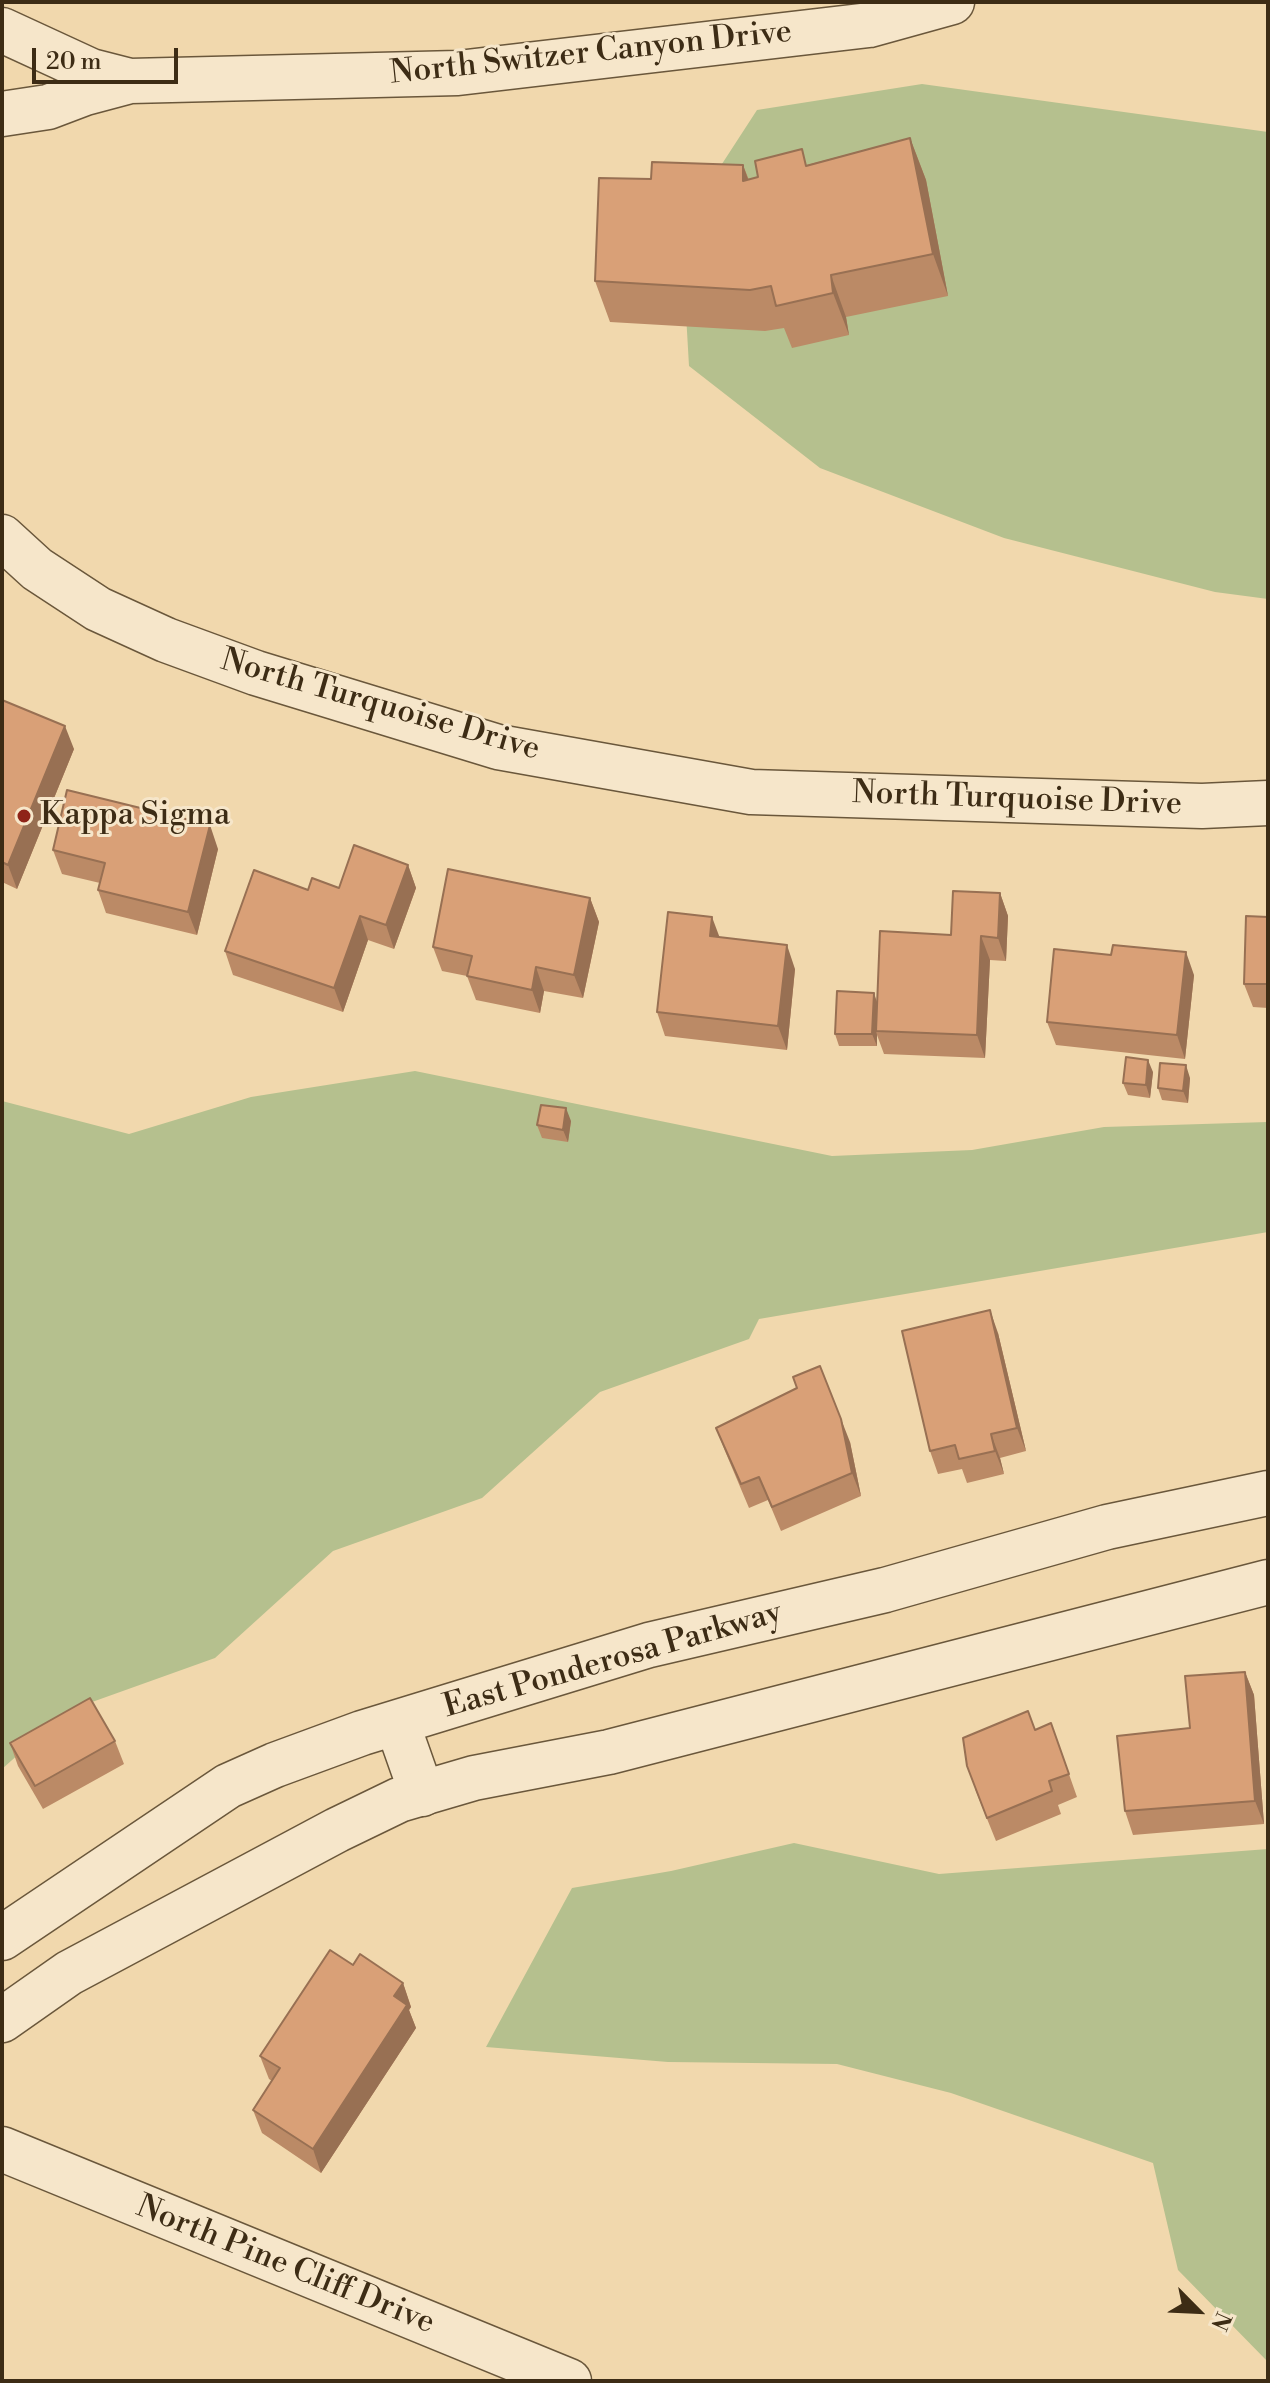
<!DOCTYPE html>
<html>
<head>
<meta charset="utf-8">
<style>
  body { margin:0 }
  #map { position:relative; width:1270px; height:2383px; overflow:hidden; background:#f1d8ad; font-family:"Libre Bodoni",serif }
  canvas { display:block }
  .frame { position:absolute; inset:0; border:4px solid #3d2c15; pointer-events:none }
  .north { position:absolute; left:1158px; top:2271px; width:80px; height:80px; -webkit-text-stroke:6px #f6e6ca; paint-order:stroke; rotate:114deg; font-size:22px; font-weight:700; line-height:32px; text-align:center; color:#3d2c15 }
  .north::after { content:''; display:block; margin:auto; width:28px; height:36px; background:#3d2c15; clip-path:polygon(50% 0,100% 100%,50% 72%,0 100%) }
  .scale { position:absolute; left:32px; top:48px; width:146px; height:36px; box-sizing:border-box; border:4px solid #3d2c15; border-top:0; padding-left:10px; font-size:24px; line-height:28px; white-space:nowrap; color:#3d2c15; -webkit-text-stroke:6px #f6e6ca; paint-order:stroke }
</style>
</head>
<body>
<div id="map">
<canvas width="1270" height="2383"></canvas>
<div class="frame"></div>
<div class="north">N</div>
<div class="scale">20 m</div>
</div>
<script>
const ctx = document.querySelector('canvas').getContext('2d');
ctx.lineJoin = 'round';
function fill(path, color) { ctx.fillStyle = color; ctx.fill(path, 'evenodd'); }
function trace(path, color, width, dash) { ctx.strokeStyle = color; ctx.lineWidth = width; ctx.lineCap = dash ? 'butt' : 'round'; ctx.setLineDash(dash || []); ctx.stroke(path); }
function write(font, color, halo, rows, align = 'center') {
  ctx.font = font + ' "Libre Bodoni",serif'; ctx.lineWidth = 6; ctx.setLineDash([]); ctx.textBaseline = 'middle'; ctx.strokeStyle = halo; ctx.fillStyle = color; for (const [text, x, y, turn = 0] of rows) {
    ctx.save(); ctx.translate(x, y); ctx.rotate((+turn || 0) * Math.PI / 180); ctx.textAlign = isNaN(turn) ? turn : align; if (halo) ctx.strokeText(text, 0, 0); ctx.fillText(text, 0, 0); ctx.restore();
  }
}
fill(new Path2D(`
  M 922,84 L 1268,132 L 1268,599 L 1215,592 L 1004,538 L 820,468 L 689,366 L 681,227 L 757,110 Z
  M 415,1071 L 832,1156 L 972,1150 L 1104,1127 L 1268,1122 L 1268,1232 L 759,1319 L 749,1339 L 600,1392 L 482,1498 L 333,1551 L 215,1658 L 67,1711 L 2,1769 L 2,1101 L 129,1134 L 251,1097 Z
  M 794,1843 L 939,1874 L 1268,1849 L 1268,2362 L 1178,2270 L 1153,2163 L 951,2093 L 837,2064 L 668,2062 L 486,2047 L 572,1888 L 671,1871 Z`), '#b5c08e');
const minor = new Path2D(`
  M 397,1723 L 422,1794`);
const tertiary = new Path2D(`
  M 2,30 L 91,71 L 130,81
  M 2,114 L 48,107 L 85,93 L 130,81 L 458,73 L 869,25 L 952,2
  M 2,537 L 37,569 L 98,609 L 166,640 L 256,673 L 498,747 L 751,792 L 1202,806 L 1268,803
  M 2,1938 L 228,1786 L 275,1765 L 362,1733 L 649,1645 L 885,1590 L 1107,1527 L 1268,1493
  M 2,2020 L 69,1973 L 337,1830 L 399,1800 L 474,1778 L 609,1752 L 1268,1582
  M 2,2149 L 569,2381`);
trace(minor, '#6a573b', 47);
trace(tertiary, '#6a573b', 47);
trace(minor, '#f6e6ca', 44);
trace(tertiary, '#f6e6ca', 44);
fill(new Path2D(`
  M 910,138 L 926,180 L 948,296 L 846,317 L 849,335 L 792,348 L 784,328 L 765,331 L 610,322 L 595,281 L 651,179 L 743,165 L 749,180 Z
  M 2,700 L 74,749 L 17,889 L 2,882 Z
  M 218,849 L 197,935 L 106,913 L 98,890 L 100,883 L 62,874 L 53,850 Z
  M 408,865 L 416,888 L 394,949 L 368,940 L 343,1012 L 233,975 L 225,951 L 308,890 L 339,888 Z
  M 1000,893 L 1008,916 L 1006,961 L 990,960 L 985,1058 L 884,1054 L 877,1035 L 877,1046 L 839,1046 L 835,1034 L 877,1001 Z
  M 590,898 L 599,922 L 583,998 L 544,991 L 540,1013 L 476,1000 L 467,976 L 442,971 L 433,947 Z
  M 1268,917 L 1268,1008 L 1253,1007 L 1244,984 Z
  M 795,969 L 787,1050 L 665,1036 L 657,1012 Z
  M 1194,975 L 1185,1059 L 1056,1045 L 1047,1022 Z
  M 1153,1072 L 1150,1098 L 1128,1095 L 1123,1083 Z
  M 1190,1078 L 1188,1103 L 1162,1100 L 1158,1088 Z
  M 571,1121 L 568,1142 L 542,1138 L 537,1125 Z
  M 998,1333 L 1026,1451 L 1000,1458 L 1004,1474 L 967,1483 L 962,1469 L 938,1474 L 930,1451 Z
  M 716,1428 L 850,1442 L 861,1496 L 781,1531 L 768,1500 L 749,1508 L 725,1451 Z
  M 1245,1672 L 1254,1695 L 1264,1824 L 1133,1835 L 1125,1811 L 1190,1728 Z
  M 1051,1723 L 1077,1797 L 1058,1805 L 1061,1814 L 996,1841 L 975,1789 L 1035,1730 Z
  M 115,1741 L 124,1764 L 43,1809 L 18,1766 L 10,1743 Z
  M 353,1965 L 403,1983 L 411,2007 L 409,2010 L 416,2028 L 321,2173 L 262,2133 L 253,2110 L 272,2081 L 269,2079 L 260,2056 Z`), '#bb8a66');
fill(new Path2D(`
  M 910,138 L 926,180 L 948,296 L 933,254 Z
  M 743,165 L 758,207 L 743,181 Z
  M 831,275 L 846,317 L 849,335 L 833,293 Z
  M 65,726 L 74,749 L 17,889 L 8,865 Z
  M 210,825 L 218,849 L 197,935 L 188,912 Z
  M 408,865 L 416,888 L 394,949 L 386,925 Z
  M 1000,893 L 1008,916 L 1006,961 L 998,938 Z
  M 590,898 L 599,922 L 583,998 L 574,975 Z
  M 360,916 L 368,940 L 343,1012 L 334,988 Z
  M 712,917 L 721,941 L 710,936 Z
  M 981,936 L 990,960 L 985,1058 L 977,1035 Z
  M 787,945 L 795,969 L 787,1050 L 778,1026 Z
  M 1186,952 L 1194,975 L 1185,1059 L 1177,1035 Z
  M 536,967 L 544,991 L 540,1013 L 532,990 Z
  M 874,993 L 878,1005 L 876,1031 L 877,1035 L 877,1046 L 872,1034 Z
  M 1148,1060 L 1153,1072 L 1150,1098 L 1146,1085 Z
  M 1186,1065 L 1190,1078 L 1188,1103 L 1183,1091 Z
  M 566,1108 L 571,1121 L 568,1142 L 563,1130 Z
  M 990,1310 L 998,1333 L 1026,1451 L 1017,1428 Z
  M 841,1419 L 850,1442 L 861,1496 L 852,1473 Z
  M 991,1434 L 1000,1458 L 1004,1474 L 995,1451 Z
  M 1245,1672 L 1254,1695 L 1264,1824 L 1255,1801 Z
  M 403,1983 L 411,2007 L 409,2010 L 416,2028 L 321,2173 L 313,2149 L 394,1996 Z`), '#987053');
const building = new Path2D(`
  M 910,138 L 933,254 L 831,275 L 833,293 L 776,306 L 771,286 L 750,290 L 595,281 L 599,178 L 651,179 L 652,162 L 743,165 L 743,181 L 758,177 L 755,161 L 802,149 L 806,166 Z
  M 2,700 L 65,726 L 8,865 L 2,862 Z
  M 67,790 L 210,825 L 188,912 L 98,890 L 105,863 L 53,850 Z
  M 354,845 L 408,865 L 386,925 L 360,916 L 334,988 L 225,951 L 254,870 L 308,890 L 312,878 L 339,888 Z
  M 448,869 L 590,898 L 574,975 L 536,967 L 532,990 L 467,976 L 472,956 L 433,947 Z
  M 953,891 L 1000,893 L 998,938 L 981,936 L 977,1035 L 876,1031 L 880,931 L 951,935 Z
  M 668,912 L 712,917 L 710,936 L 787,945 L 778,1026 L 657,1012 Z
  M 1246,916 L 1268,917 L 1268,984 L 1244,984 Z
  M 1113,945 L 1186,952 L 1177,1035 L 1047,1022 L 1054,949 L 1111,955 Z
  M 837,991 L 874,993 L 872,1034 L 835,1034 Z
  M 1126,1057 L 1148,1060 L 1146,1085 L 1123,1083 Z
  M 1160,1063 L 1186,1065 L 1183,1091 L 1158,1088 Z
  M 541,1105 L 566,1108 L 563,1130 L 537,1125 Z
  M 990,1310 L 1017,1428 L 991,1434 L 995,1451 L 959,1459 L 955,1445 L 930,1451 L 902,1331 Z
  M 820,1366 L 841,1419 L 852,1473 L 772,1507 L 759,1477 L 741,1484 L 716,1428 L 797,1388 L 793,1377 Z
  M 1245,1672 L 1255,1801 L 1125,1811 L 1117,1736 L 1190,1728 L 1185,1676 Z
  M 90,1698 L 115,1741 L 35,1786 L 10,1743 Z
  M 1028,1711 L 1035,1730 L 1051,1723 L 1069,1774 L 1049,1781 L 1052,1791 L 987,1818 L 967,1766 L 963,1738 Z
  M 330,1950 L 353,1965 L 360,1954 L 403,1983 L 394,1996 L 407,2005 L 313,2149 L 253,2110 L 280,2068 L 260,2056 Z`);
fill(building, '#d9a077');
trace(building, '#987053', 2);
for (const [x, y, r, color] of [
  [24,816,8,"#8f2418"]
]) { const dot = new Path2D(); dot.arc(x, y, r, 0, 2 * Math.PI); ctx.fillStyle = color; ctx.fill(dot); trace(dot, '#f6e6ca', 3); }
write('32px', '#3d2c15', '#f6e6ca', [
  ["North Switzer Canyon Drive",591,54,-6],
  ["North Turquoise Drive",380,706,16],
  ["North Turquoise Drive",1017,800,2],
  ["East Ponderosa Parkway",613,1661,-16],
  ["North Pine Cliff Drive",285,2266,22]
]);
write('32px', '#3d2c15', '#f6e6ca', [
  ["Kappa Sigma",40,816]
], 'left');
</script>
</body>
</html>
